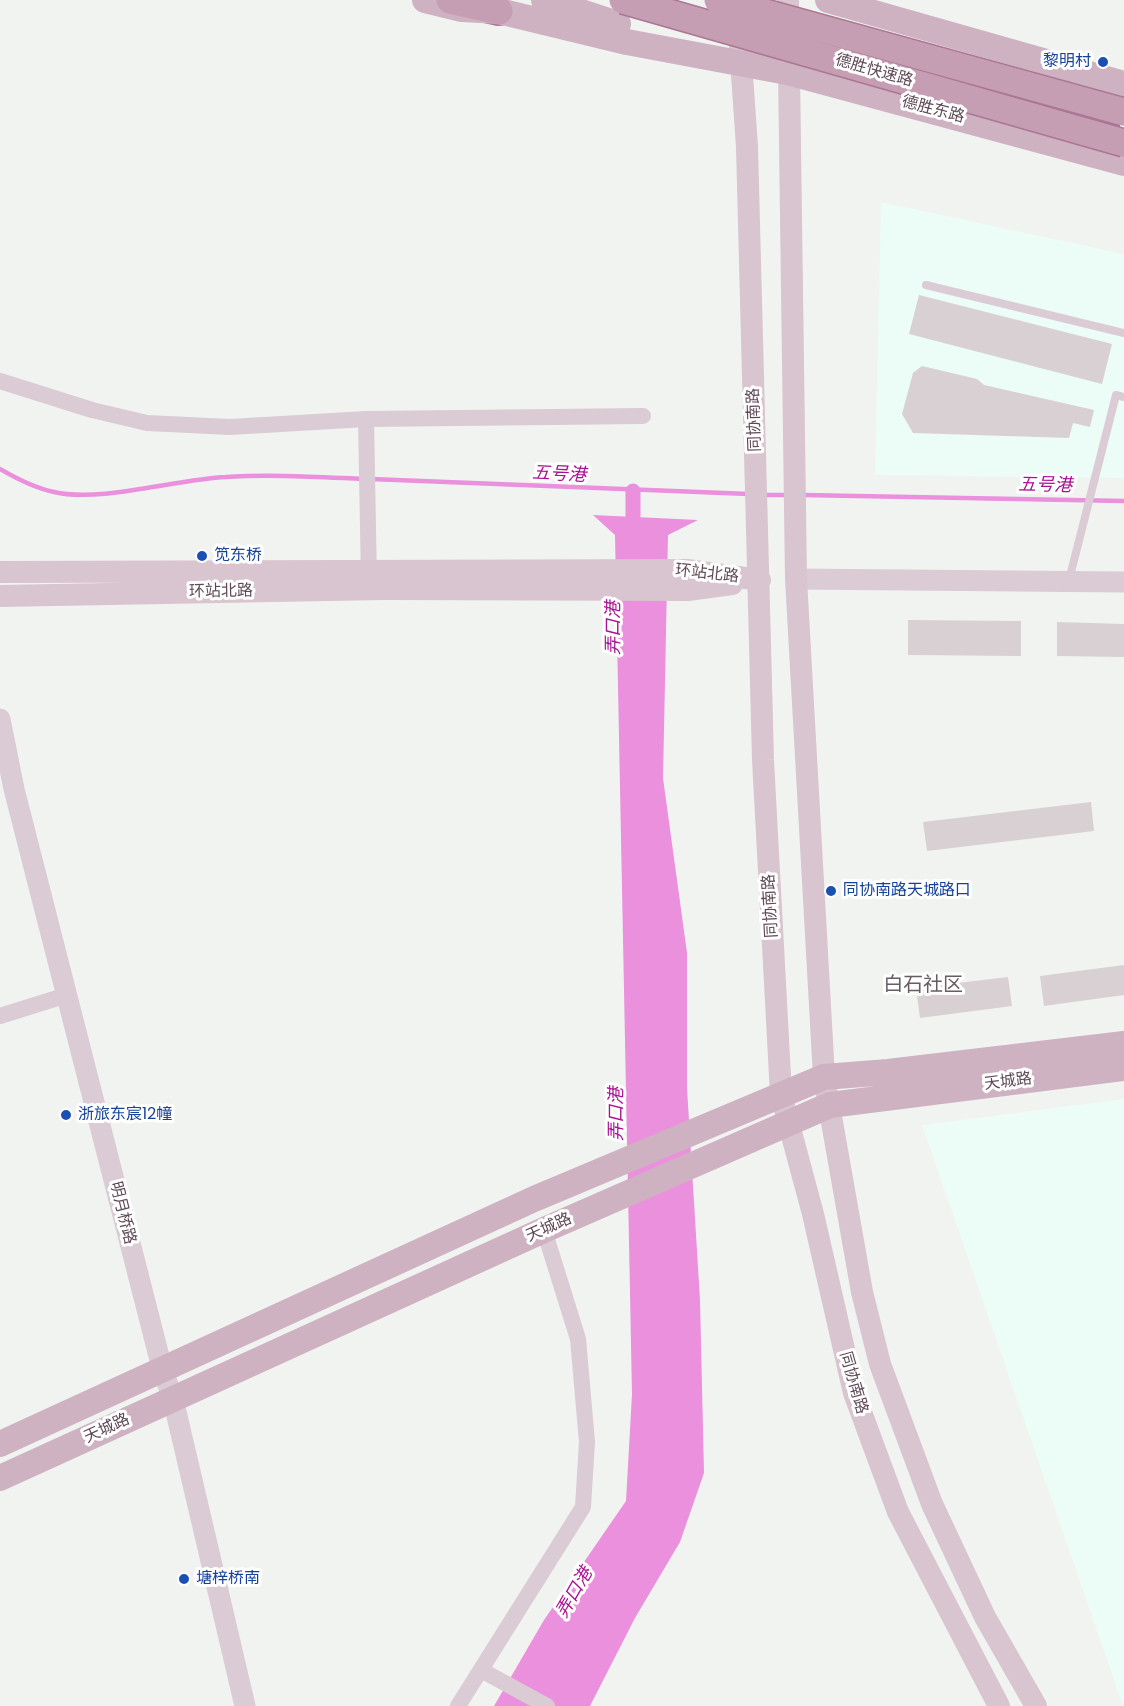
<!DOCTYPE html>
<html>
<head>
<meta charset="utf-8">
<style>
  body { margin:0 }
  canvas { display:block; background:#f1f3f1 }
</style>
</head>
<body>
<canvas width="1124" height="1706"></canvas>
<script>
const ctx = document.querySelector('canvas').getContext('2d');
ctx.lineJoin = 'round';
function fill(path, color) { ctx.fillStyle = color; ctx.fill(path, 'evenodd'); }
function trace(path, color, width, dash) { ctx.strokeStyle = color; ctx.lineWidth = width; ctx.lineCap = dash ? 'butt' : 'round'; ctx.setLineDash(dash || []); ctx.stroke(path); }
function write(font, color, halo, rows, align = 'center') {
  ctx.font = font + ' Poppins,"Noto Sans SC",sans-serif'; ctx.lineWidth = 6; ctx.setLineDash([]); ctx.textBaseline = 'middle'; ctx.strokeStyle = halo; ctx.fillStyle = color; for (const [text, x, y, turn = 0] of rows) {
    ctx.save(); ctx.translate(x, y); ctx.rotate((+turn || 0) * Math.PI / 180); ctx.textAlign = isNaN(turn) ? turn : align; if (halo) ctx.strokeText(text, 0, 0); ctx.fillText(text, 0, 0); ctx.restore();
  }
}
fill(new Path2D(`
  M 881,202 L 1124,254 L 1124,478 L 875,475 Z
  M 1124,1099 L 1124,1706 L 1123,1706 L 922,1125 Z`), '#ecfcf7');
fill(new Path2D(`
  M 593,515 L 698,520 L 668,535 L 663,778 L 687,953 L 687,1088 L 700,1300 L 704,1473 L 680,1542 L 635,1618 L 590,1706 L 494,1706 L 544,1620 L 626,1501 L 632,1394 L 615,535 Z`), '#ea90dd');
trace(new Path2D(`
  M 0,469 C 17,479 34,488 54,492 C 100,503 177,479 226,477 C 272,474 317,477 363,479
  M 371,479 L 749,494
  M 764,495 L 788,495
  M 803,495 L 1124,501`), '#ea90dd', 4.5);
trace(new Path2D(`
  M 633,491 L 633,537`), '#ea90dd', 15);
fill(new Path2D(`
  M 919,295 L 1112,344 L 1102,384 L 909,334 Z
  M 922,366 L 977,379 L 984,385 L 1094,410 L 1090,427 L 1073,423 L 1069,438 L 913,433 L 902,414 L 913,373 Z
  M 908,620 L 1021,621 L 1021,656 L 908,655 Z
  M 1057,622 L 1124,624 L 1124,657 L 1057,656 Z
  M 1091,802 L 1094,831 L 927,851 L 923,822 Z
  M 1124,965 L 1124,995 L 1044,1006 L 1040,976 Z
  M 1008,977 L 1012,1006 L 920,1018 L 916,988 Z`), '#d8d0d3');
const trunk = new Path2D(`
  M 450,0 L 499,11`);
trace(trunk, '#aa7691', 30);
trace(new Path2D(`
  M 926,285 L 1124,333
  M 1069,580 L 1116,395 L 1124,397`), '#dacbd4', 8);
trace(new Path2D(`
  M 0,381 L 92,410 L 147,423 L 230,427 L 366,419 L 643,416
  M 366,419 L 369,582
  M 0,1016 L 67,995
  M 481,1670 L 547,1706
  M 458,1706 L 583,1507 L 587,1442 L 578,1339 L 544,1230`), '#dacbd4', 16);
trace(new Path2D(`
  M 796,579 L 1124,582
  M 0,719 L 14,789 L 162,1368 L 173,1399 L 245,1706`), '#dacbd4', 21);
trace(new Path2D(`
  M 788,0 L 796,579 L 824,1077 L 862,1292 L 880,1364 L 932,1504 L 985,1617 L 1036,1706
  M 740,46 L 747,147 L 763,760 L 781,1095 L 813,1214 L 854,1393 L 898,1512 L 999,1706
  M 0,572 L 687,570 L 760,580
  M 0,596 L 384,589 L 688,590 L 732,584`), '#d9c5cf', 22);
trace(new Path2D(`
  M 425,0 L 462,9 L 499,11 L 627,42 L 787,72 L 1124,163
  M 544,0 L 618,24
  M 828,0 L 1124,84
  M 0,1444 L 534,1199 L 824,1077 L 888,1072 L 1124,1044
  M 0,1478 L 544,1230 L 830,1105 L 1124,1068`), '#cfb2c2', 26);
trace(trunk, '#c69eb4', 27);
const trunkBridge = new Path2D(`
  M 623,0 L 1124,143
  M 718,0 L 1124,112`);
trace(trunkBridge, '#aa7691', 30, []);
trace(trunkBridge, '#c69eb4', 27);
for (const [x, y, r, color] of [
  [1103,62,6,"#1a4fb4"],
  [202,556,6,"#1a4fb4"],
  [831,891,6,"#1a4fb4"],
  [66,1115,6,"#1a4fb4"],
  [184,1579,6,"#1a4fb4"]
]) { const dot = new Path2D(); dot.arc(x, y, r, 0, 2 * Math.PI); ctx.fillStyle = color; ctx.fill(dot); trace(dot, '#fff', 2); }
write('16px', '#164399', '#fff', [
  ["黎明村",1091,62,"right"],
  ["笕东桥",214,556],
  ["同协南路天城路口",843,891],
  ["浙旅东宸12幢",78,1115],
  ["塘梓桥南",196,1579]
], 'left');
write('16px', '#5e4955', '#fff', [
  ["德胜快速路",874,71,16],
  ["德胜东路",933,110,15],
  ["同协南路",755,420,-92],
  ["环站北路",707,574,6],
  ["环站北路",221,592,-1],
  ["同协南路",771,906,-93],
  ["天城路",1008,1082,-7],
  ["明月桥路",122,1213,76],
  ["天城路",549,1228,-24],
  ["同协南路",853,1383,74],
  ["天城路",107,1429,-25]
]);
write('italic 18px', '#aa1192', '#fff', [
  ["五号港",559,475,3],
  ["五号港",1045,486,1],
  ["弄口港",614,628,-90],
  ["弄口港",617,1114,-90],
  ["弄口港",575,1593,-60]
]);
write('20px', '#665e62', '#fff', [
  ["白石社区",923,986]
]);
</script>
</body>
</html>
